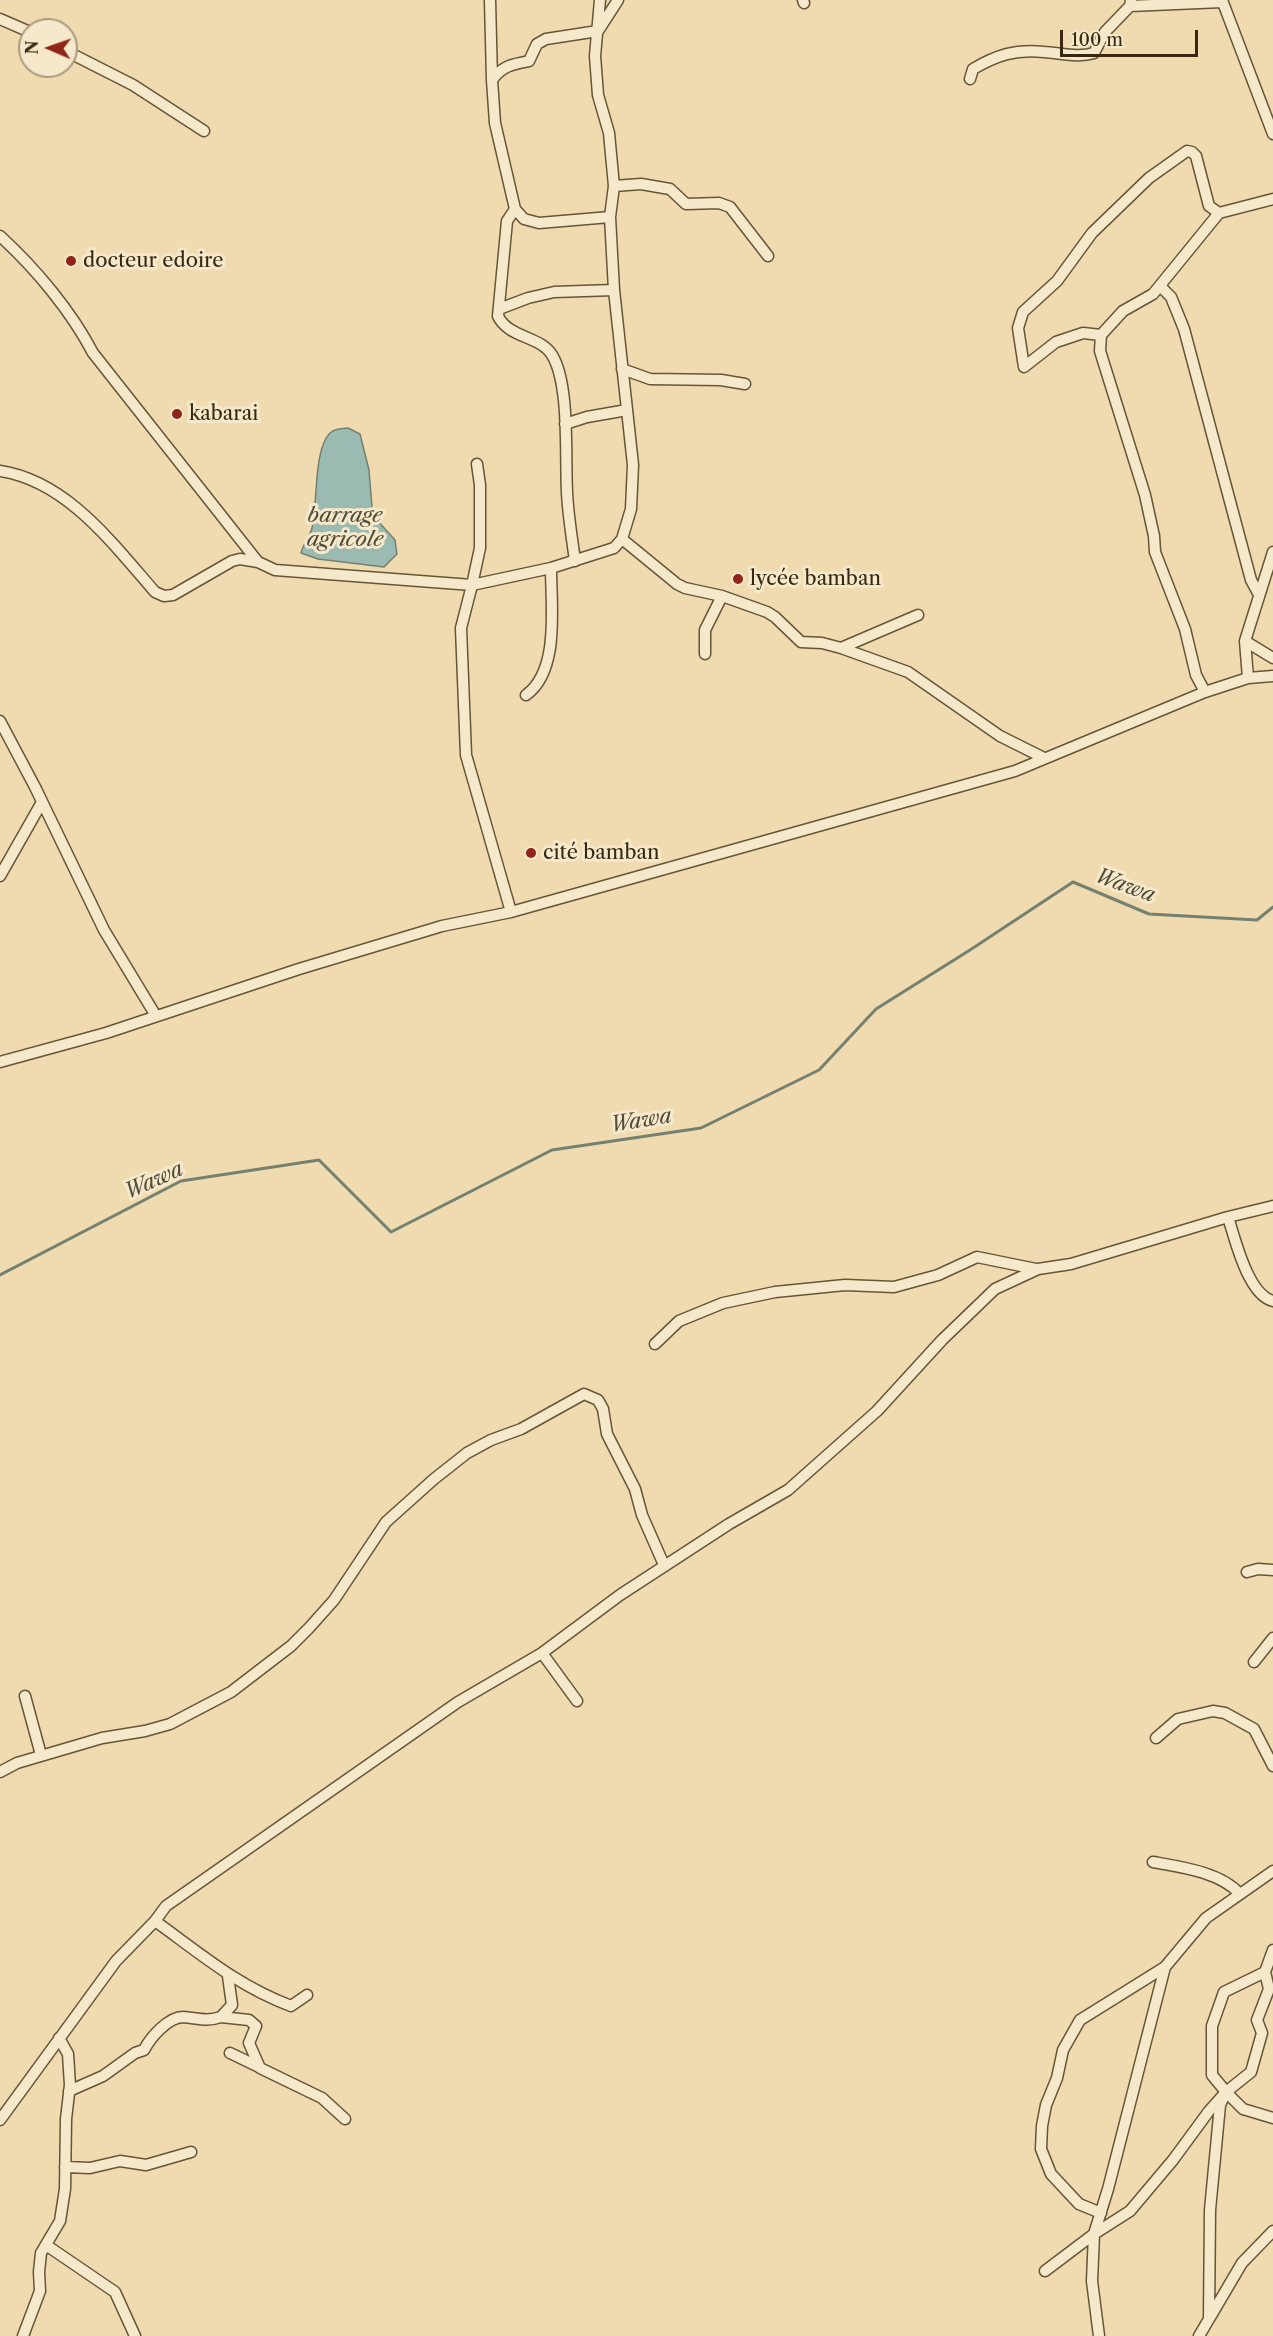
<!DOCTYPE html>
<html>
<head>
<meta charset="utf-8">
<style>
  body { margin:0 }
  #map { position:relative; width:1273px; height:2336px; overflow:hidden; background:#efdbaf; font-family:"Libre Caslon Text",serif }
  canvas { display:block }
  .north { position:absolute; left:18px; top:18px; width:60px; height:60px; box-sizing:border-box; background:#f5e8cb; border:2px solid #aa9b80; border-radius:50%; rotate:272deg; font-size:16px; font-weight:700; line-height:24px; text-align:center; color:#39280f }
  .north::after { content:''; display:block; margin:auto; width:21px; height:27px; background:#8f2418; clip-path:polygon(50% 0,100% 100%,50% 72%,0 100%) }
  .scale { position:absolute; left:1060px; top:30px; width:138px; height:27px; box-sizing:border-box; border:3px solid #39280f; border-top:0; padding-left:8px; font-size:18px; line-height:21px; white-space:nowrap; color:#39280f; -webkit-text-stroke:4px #f5e8cb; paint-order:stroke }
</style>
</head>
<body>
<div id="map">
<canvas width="1273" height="2336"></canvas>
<div class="north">N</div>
<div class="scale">100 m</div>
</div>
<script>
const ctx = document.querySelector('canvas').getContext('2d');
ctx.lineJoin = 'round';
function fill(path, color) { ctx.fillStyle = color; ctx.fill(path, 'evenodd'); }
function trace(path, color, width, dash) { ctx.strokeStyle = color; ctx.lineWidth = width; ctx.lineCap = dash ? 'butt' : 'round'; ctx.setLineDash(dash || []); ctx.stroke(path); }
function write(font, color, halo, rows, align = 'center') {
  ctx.font = font + ' "Libre Caslon Text",serif'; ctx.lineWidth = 6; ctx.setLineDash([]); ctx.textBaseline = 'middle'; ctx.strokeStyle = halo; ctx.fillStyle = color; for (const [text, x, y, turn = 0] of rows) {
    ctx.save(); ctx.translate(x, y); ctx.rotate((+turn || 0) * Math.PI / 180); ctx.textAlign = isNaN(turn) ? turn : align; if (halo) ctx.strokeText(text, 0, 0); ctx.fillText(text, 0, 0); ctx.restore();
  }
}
const water = new Path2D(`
  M 348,428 L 360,434 L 369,470 L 372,507 L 376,519 L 395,540 L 397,554 L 384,567 L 318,559 L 301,553 C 303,544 310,537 312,528 C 318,505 313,450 330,433 C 335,428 342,429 348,428 Z`);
fill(water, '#9bbab1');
trace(water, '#748070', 1.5);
trace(new Path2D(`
  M 0,1275 L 181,1181 L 319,1160 L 391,1232 L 552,1150 L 701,1128 L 819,1070 L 876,1009 L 970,950 L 1073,882 L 1149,914 L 1257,920 L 1273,907`), '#748070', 3);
const minor = new Path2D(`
  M 490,0 L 492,80
  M 803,0 L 804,3
  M 1222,0 L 1273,134
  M 1130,6 L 1222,2
  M 0,19 L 30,32
  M 66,51 L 133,85 L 204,131
  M 970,79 L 973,69 C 997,55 1015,49 1044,52 C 1061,53 1078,58 1094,53 L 1105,32 L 1130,6 L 1131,0
  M 614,186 L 641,184 L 670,189 L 686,204 L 719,203 L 730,207 L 768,256
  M 515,209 L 507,221 L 498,316 C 508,338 541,336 552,355 C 570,384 565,456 567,492 C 568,515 572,538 575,561
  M 610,217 L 539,223 L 524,219 L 515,209 L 495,123 L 492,80 C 502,66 513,64 529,61 L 537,44 L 546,39 L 598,31 L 618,0
  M 0,236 C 36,269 71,311 93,353 L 258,562 L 275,570 L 472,585 L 480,548 L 480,485 L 477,464
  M 1160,286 L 1171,297 L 1184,329 L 1251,580 L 1258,593
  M 499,309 L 528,298 L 554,292 L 614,290
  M 1101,335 L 1083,333 L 1056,342 L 1024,367 L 1018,328 L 1023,312 L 1057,281 L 1092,233 L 1149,178 L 1187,151 L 1192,152 L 1196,156 L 1209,206 L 1219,213
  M 622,369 L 650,379 L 721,380 L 745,384
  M 565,424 L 587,417 L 627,410
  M 0,471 C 67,481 113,544 155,592 L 164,596 L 173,595 L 232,561 L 240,559 L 258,562
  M 622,539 L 677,584 L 685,588 L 722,596 L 767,612 L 775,617 L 801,642 L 822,643 L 841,648 L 908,672 L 1000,736 L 1044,758
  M 1245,641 L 1273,658
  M 841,648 L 918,615
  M 705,654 L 705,630 L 722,596
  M 1248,678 L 1245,641 L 1273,552
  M 1205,692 L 1196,675 L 1185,629 L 1155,552 L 1154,536 L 1145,495 L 1100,351 L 1101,335 L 1123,311 L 1153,294 L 1219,213 L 1273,199
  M 526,695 C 560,671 551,606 551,568
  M 0,721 L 35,787 L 104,930 L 156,1016
  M 0,876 L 42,802
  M 511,912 L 466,755 L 461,628 L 472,585 L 551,568 L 614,548 L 622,539 L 631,509 L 633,465 L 614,290 L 610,217 L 614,186 L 609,133 L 598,95 L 595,56 L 600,0
  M 0,1062 L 106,1033 L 299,969 L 442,926 L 511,912 L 1015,771 L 1205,692 L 1248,678 L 1273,676
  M 1228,1217 C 1235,1239 1248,1295 1273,1301
  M 655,1344 L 679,1321 L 723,1303 L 775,1292 L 845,1285 L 894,1287 L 938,1275 L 977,1257 L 1036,1269
  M 1247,1572 L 1258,1569 L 1273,1570
  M 542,1653 L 577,1701
  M 1254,1662 L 1273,1638
  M 25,1696 L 41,1755
  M 1156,1738 L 1178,1719 L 1213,1711 L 1225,1713 L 1254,1729 L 1273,1766
  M 0,1772 L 17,1763 L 102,1738 L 145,1731 L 170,1724 L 231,1692 L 291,1646 L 309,1628 L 334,1600 L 386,1522 L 434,1479 L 467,1453 L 491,1440 L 521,1429 L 584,1394 L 598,1400 L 603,1409 L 607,1434 L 635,1489 L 642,1515 L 664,1565
  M 1153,1862 C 1181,1867 1220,1872 1240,1894
  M 155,1921 C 201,1954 236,1985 291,2006 L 307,1995
  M 228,1976 L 232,2005 L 221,2017 L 249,2020 L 256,2026 L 249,2043 L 260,2068 L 322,2098 L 345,2119
  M 230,2053 L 259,2067
  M 69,2091 L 103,2076 L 135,2053 L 144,2050 C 150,2038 168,2017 183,2017 C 197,2018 207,2022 221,2017
  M 1226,2092 L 1243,2109 L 1273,2118
  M 0,2120 L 116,1961 L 155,1921 L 166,1906 L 458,1702 L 542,1653 L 620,1595 L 729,1524 L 788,1490 L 877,1411 L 942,1340 L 995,1289 L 1038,1269 L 1071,1264 L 1228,1217 L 1273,1206
  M 65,2167 L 90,2168 L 120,2161 L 146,2165 L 191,2152
  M 1101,2213 L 1079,2204 L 1051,2174 L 1041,2149 L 1042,2126 L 1046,2105 L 1057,2078 L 1063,2050 L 1080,2020 L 1165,1967
  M 46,2245 L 115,2292 L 135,2336
  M 1045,2271 L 1094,2234 L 1130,2211 L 1173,2160 L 1209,2111 L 1226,2092 L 1251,2072 L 1262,2033 L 1257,2020 L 1269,1989 L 1265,1972
  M 1209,2318 L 1210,2210 L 1220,2105 L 1226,2092 L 1212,2075 L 1212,2026 L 1224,1992 L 1265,1972 L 1273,1950
  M 23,2336 L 40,2291 L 39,2272 L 41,2253 L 60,2221 L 65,2189 L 66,2119 L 70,2085 L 68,2054 L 59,2038
  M 1099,2336 L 1092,2281 L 1094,2234 L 1108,2189 L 1165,1967 L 1206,1918 L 1273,1871
  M 1199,2336 L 1242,2263 L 1273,2231`);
trace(minor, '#665537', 13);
trace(minor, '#f5e8cb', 10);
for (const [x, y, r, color] of [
  [71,261,6,"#8f2418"],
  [177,414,6,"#8f2418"],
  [738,579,6,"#8f2418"],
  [531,853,6,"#8f2418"]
]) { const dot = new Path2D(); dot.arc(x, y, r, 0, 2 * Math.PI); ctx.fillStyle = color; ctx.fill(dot); trace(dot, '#f5e8cb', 2); }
write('20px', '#39280f', '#f5e8cb', [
  ["docteur edoire",83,261],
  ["kabarai",189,414],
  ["lycée bamban",750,579],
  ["cité bamban",543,853]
], 'left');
write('italic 21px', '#524c38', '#f5e8cb', [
  ["barrage",345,516],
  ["agricole",345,540],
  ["Wawa",1125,886,20],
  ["Wawa",641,1121,-9],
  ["Wawa",154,1181,-24]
]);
</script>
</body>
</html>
